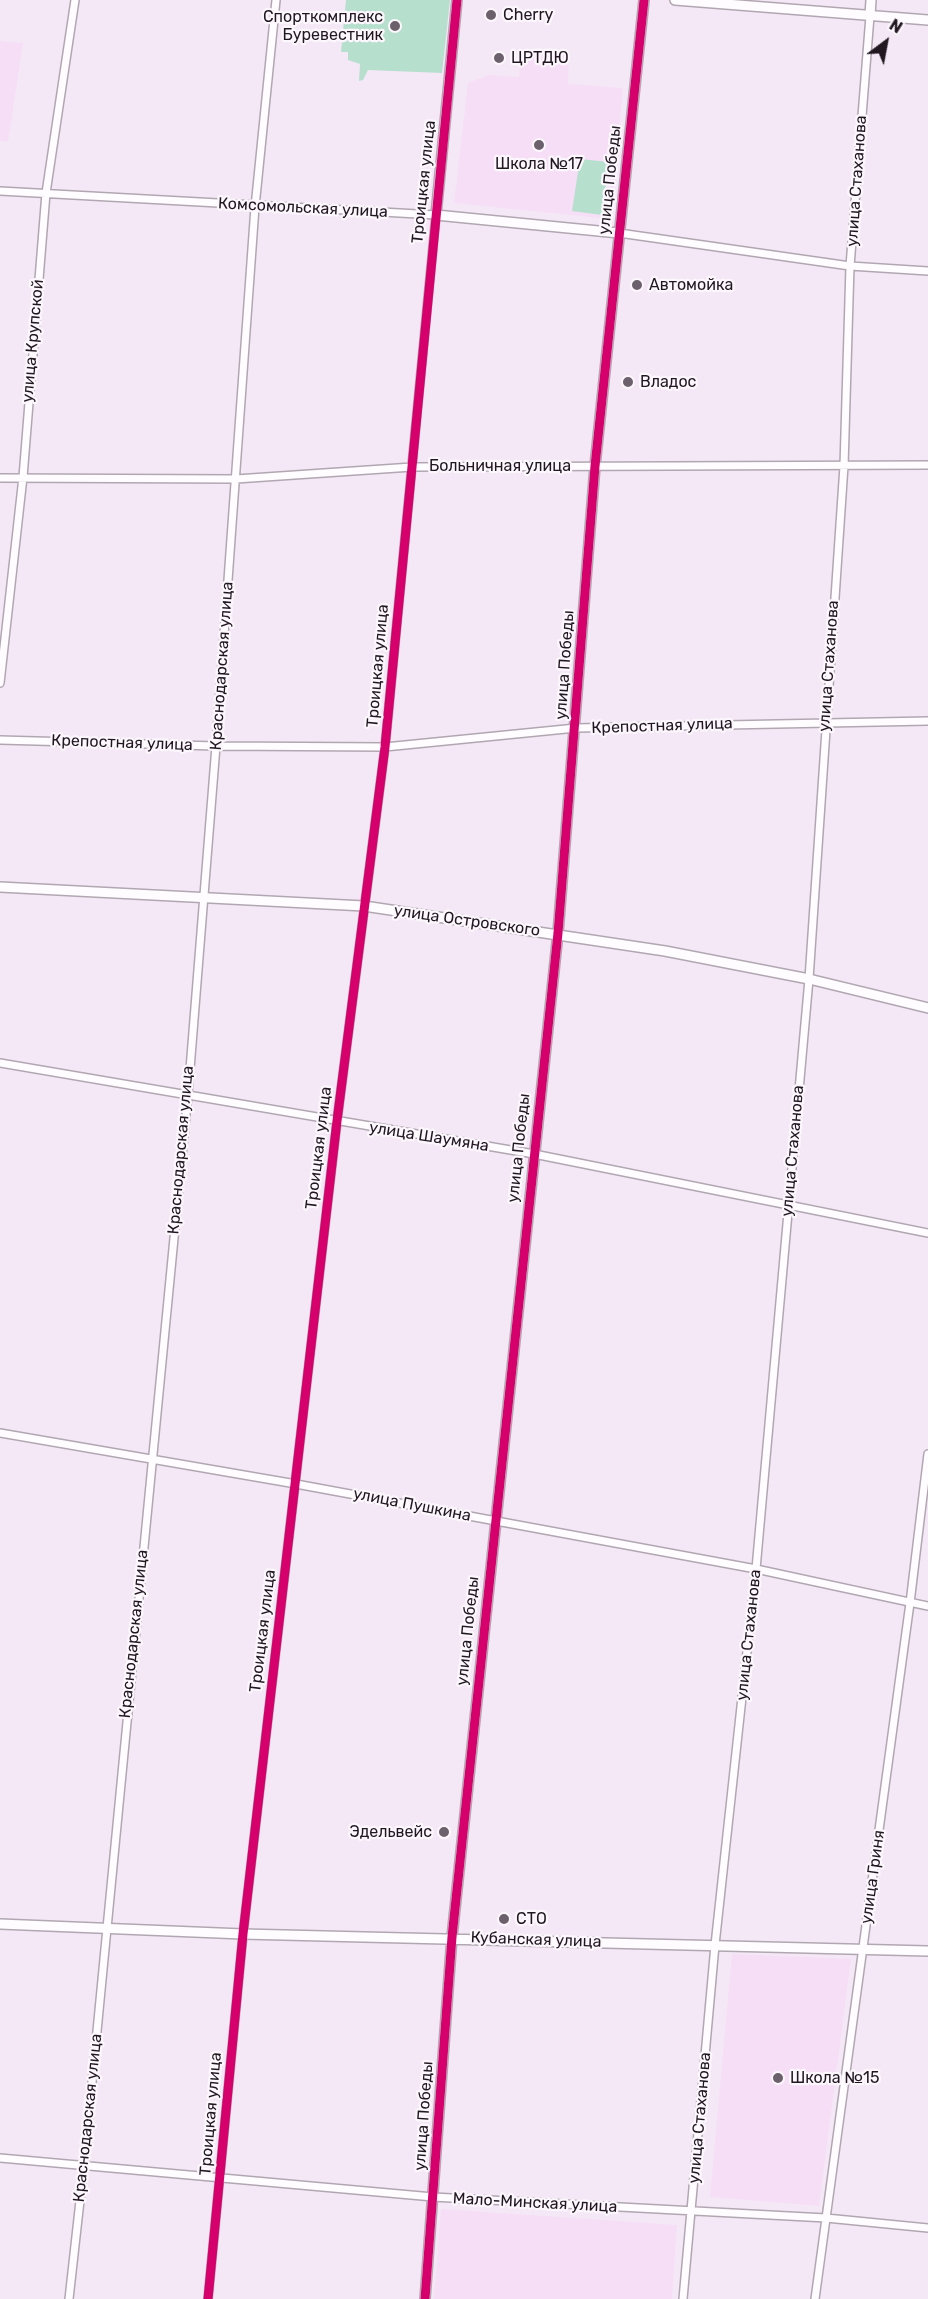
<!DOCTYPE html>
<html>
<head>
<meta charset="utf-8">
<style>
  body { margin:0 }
  #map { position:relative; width:928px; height:2299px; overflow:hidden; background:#f5e8f6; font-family:Rubik,sans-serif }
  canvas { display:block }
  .north { position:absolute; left:856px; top:12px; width:60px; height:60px; -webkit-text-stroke:4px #fcf7fc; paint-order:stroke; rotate:32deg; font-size:16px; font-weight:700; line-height:24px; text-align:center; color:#201720 }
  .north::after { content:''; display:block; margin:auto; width:21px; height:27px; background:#201720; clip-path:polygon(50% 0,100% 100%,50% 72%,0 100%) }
</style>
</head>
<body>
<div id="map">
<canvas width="928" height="2299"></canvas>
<div class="north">N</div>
</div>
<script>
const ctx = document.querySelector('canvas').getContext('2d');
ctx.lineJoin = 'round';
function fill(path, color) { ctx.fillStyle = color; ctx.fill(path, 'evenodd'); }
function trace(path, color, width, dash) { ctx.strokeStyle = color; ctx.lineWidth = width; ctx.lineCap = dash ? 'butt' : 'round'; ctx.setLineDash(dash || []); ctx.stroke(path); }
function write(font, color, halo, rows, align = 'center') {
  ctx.font = font + ' Rubik,sans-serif'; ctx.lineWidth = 4.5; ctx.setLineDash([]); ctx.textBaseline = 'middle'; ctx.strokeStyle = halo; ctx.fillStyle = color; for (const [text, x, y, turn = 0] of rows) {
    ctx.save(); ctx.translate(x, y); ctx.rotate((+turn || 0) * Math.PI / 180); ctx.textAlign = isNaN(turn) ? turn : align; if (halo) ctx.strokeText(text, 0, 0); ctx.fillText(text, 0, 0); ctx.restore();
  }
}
fill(new Path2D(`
  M 0,41 L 23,43 L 8,142 L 0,141 Z
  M 522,48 L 569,55 L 568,84 L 623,88 L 610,219 L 454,203 L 468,83 L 489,75 L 519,77 Z
  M 732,1954 L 851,1959 L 819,2206 L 710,2197 Z
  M 441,2209 L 677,2225 L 672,2299 L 434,2299 Z`), '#f5def6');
fill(new Path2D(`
  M 346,0 L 450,0 L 442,73 L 368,70 L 363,80 L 359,81 L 360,64 L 348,60 L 348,52 L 341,52 Z
  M 580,159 L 609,162 L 602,215 L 572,211 Z`), '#b6dfce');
const street = new Path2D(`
  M 0,191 L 436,215 L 385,747 L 337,1121 L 243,1934 L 208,2299
  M 619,233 L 850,266 L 928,271
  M 0,478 L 236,479 L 412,467 L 928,465
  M 0,683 L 23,477 L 46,193 L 75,0
  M 0,740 L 216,746 L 385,747 L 576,728 L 928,721
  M 0,1063 L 534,1154 L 928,1233
  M 0,1433 L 296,1484 L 756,1569 L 928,1606
  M 0,2158 L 433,2197 L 826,2218 L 928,2228
  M 69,2299 L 84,2165 L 188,1094 L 216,746 L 255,207 L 276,0
  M 683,2299 L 715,1945 L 756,1569 L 809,979 L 844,466 L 850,266 L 870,16
  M 815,2299 L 910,1603 L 928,1454`);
const secondary = new Path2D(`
  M 457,0 L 436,215 L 619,233
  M 675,0 L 928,20
  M 870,16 L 871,0
  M 0,887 L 364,906 L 665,951 L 809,979 L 928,1008
  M 0,1924 L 243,1934 L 928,1951
  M 425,2299 L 452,1937 L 558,933 L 595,466 L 644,0`);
trace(street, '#b1a7b2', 10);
trace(secondary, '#b1a7b2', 12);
trace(street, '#fefcfe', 7);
trace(secondary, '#fefcfe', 9);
trace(new Path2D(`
  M 208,2299 L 243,1934 L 337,1121 L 385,747 L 457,0
  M 425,2299 L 452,1937 L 558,933 L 595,466 L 644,0`), '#d6006c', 9);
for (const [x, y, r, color] of [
  [491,15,6,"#6b606b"],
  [395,26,6,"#6b606b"],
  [499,58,6,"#6b606b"],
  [539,145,6,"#6b606b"],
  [637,285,6,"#6b606b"],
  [628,382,6,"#6b606b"],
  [444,1832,6,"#6b606b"],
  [504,1919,6,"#6b606b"],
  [778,2078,6,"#6b606b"]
]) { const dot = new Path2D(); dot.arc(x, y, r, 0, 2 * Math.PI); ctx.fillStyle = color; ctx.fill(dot); trace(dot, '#fcf7fc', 2); }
write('16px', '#201720', '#fcf7fc', [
  ["Cherry",503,15],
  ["Cпорткомплекс",383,17,"right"],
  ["Буревестник",383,35,"right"],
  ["ЦРТДЮ",511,58],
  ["Школа №17",539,164,"center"],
  ["Автомойка",649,285],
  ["Владос",640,382],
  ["Эдельвейс",432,1832,"right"],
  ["СТО",516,1919],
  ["Школа №15",790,2078]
], 'left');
write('16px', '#201720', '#fcf7fc', [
  ["улица Победы",610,180,-84],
  ["улица Стаханова",857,181,-86],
  ["Троицкая улица",424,182,-84],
  ["Комсомольская улица",303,208,3],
  ["улица Крупской",33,341,-85],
  ["Больничная улица",500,466],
  ["улица Победы",565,665,-86],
  ["Краснодарская улица",222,666,-86],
  ["Троицкая улица",378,666,-85],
  ["улица Стаханова",829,666,-86],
  ["Крепостная улица",662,726,-2],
  ["Крепостная улица",122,743,2],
  ["улица Островского",467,921,8],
  ["улица Шаумяна",429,1137,9],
  ["Троицкая улица",319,1148,-83],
  ["улица Победы",519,1148,-84],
  ["Краснодарская улица",181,1150,-85],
  ["улица Стаханова",793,1151,-85],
  ["улица Пушкина",412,1505,11],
  ["Троицкая улица",263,1631,-83],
  ["улица Победы",468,1631,-84],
  ["Краснодарская улица",134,1634,-84],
  ["улица Стаханова",749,1635,-84],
  ["улица Гриня",873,1877,-82],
  ["Кубанская улица",536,1940,2],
  ["Троицкая улица",211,2114,-85],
  ["улица Победы",424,2116,-86],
  ["Краснодарская улица",88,2118,-84],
  ["улица Стаханова",700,2118,-85],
  ["Мало-Минская улица",535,2203,3]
]);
</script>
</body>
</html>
